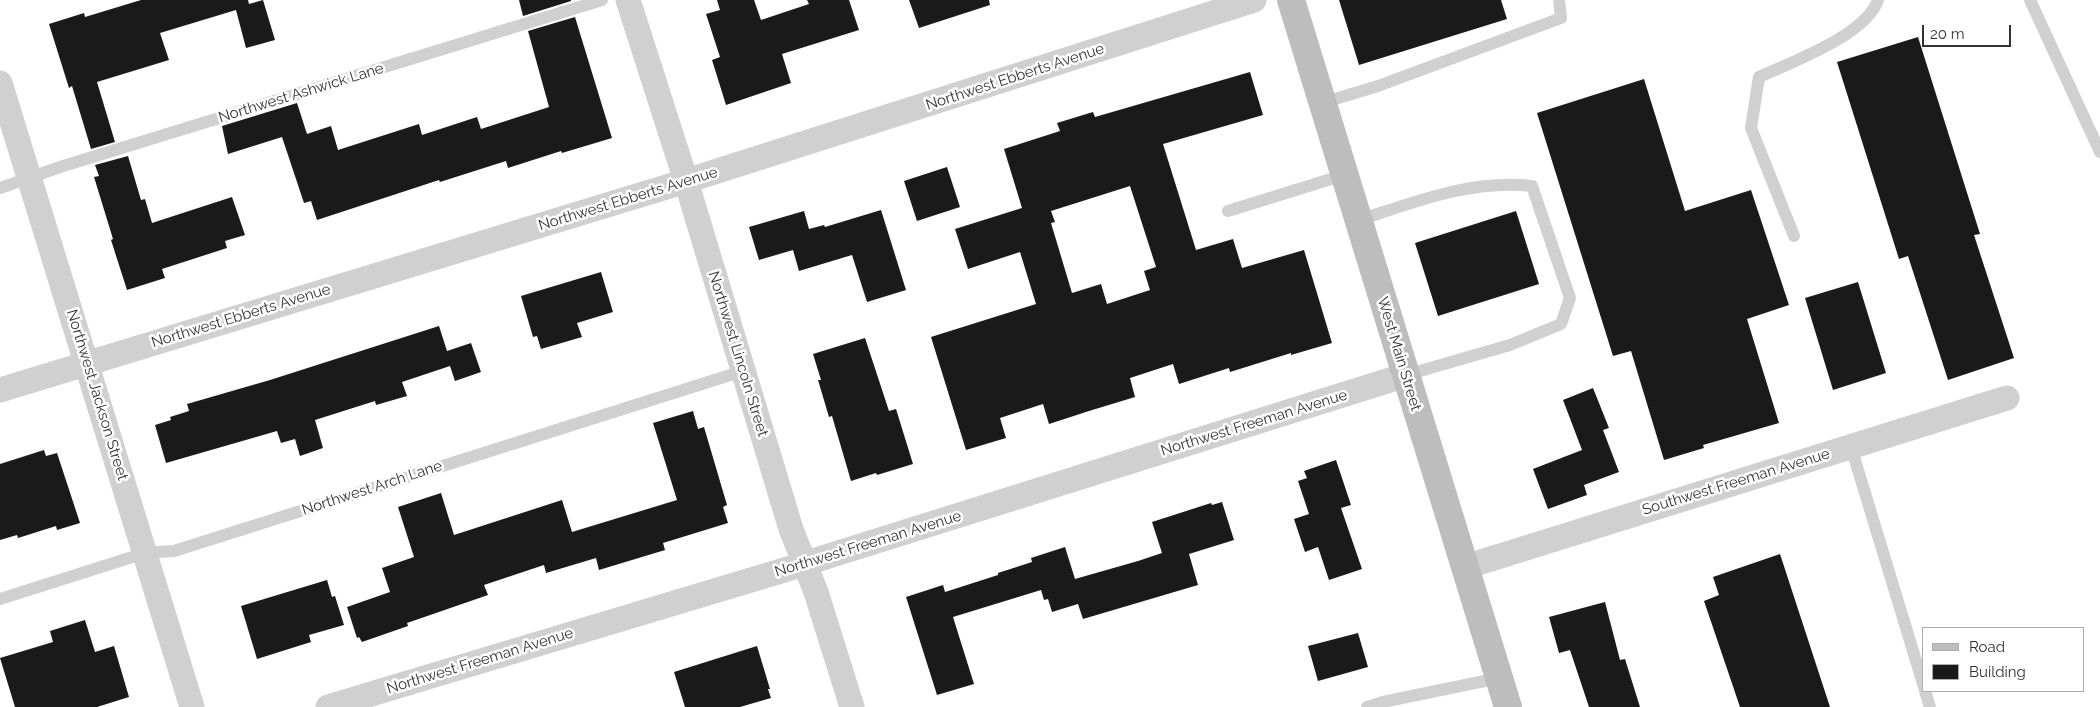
<!DOCTYPE html>
<html>
<head>
<meta charset="utf-8">
<style>
  body { margin:0 }
  #map { position:relative; width:2100px; height:707px; overflow:hidden; background:#fff; font-family:Raleway,sans-serif }
  canvas { display:block }
  .legend { position:absolute; left:1922px; top:627px; width:162px; height:65px; box-sizing:border-box; background:#fff; border:1px solid #adadad; margin:0; padding:6px 9px; list-style:none; font-size:15px; color:#333 }
  .legend li { display:flex; align-items:center; gap:10px; height:25px }
  .legend b { width:25px; border:1px solid #adadad }
  .scale { position:absolute; left:1922px; top:25px; width:89px; height:22px; box-sizing:border-box; border:2px solid #333; border-top:0; padding-left:6px; font-size:15px; line-height:18px; white-space:nowrap; color:#333; -webkit-text-stroke:4px #fff; paint-order:stroke }
</style>
</head>
<body>
<div id="map">
<canvas width="2100" height="707"></canvas>
<ul class="legend">
<li><b style="height:6px;background:#bdbdbd"></b>Road</li>
<li><b style="height:14px;background:#1a1a1a"></b>Building</li>
</ul>
<div class="scale">20 m</div>
</div>
<script>
const ctx = document.querySelector('canvas').getContext('2d');
ctx.lineJoin = 'round';
function fill(path, color) { ctx.fillStyle = color; ctx.fill(path, 'evenodd'); }
function trace(path, color, width, dash) { ctx.strokeStyle = color; ctx.lineWidth = width; ctx.lineCap = dash ? 'butt' : 'round'; ctx.setLineDash(dash || []); ctx.stroke(path); }
function write(font, color, halo, rows, align = 'center') {
  ctx.font = font + ' Raleway,sans-serif'; ctx.lineWidth = 5; ctx.setLineDash([]); ctx.textBaseline = 'middle'; ctx.strokeStyle = halo; ctx.fillStyle = color; for (const [text, x, y, turn = 0] of rows) {
    ctx.save(); ctx.translate(x, y); ctx.rotate((+turn || 0) * Math.PI / 180); ctx.textAlign = isNaN(turn) ? turn : align; if (halo) ctx.strokeText(text, 0, 0); ctx.fillText(text, 0, 0); ctx.restore();
  }
}
fill(new Path2D(`
  M 141,0 L 248,0 L 249,4 L 263,0 L 275,40 L 246,48 L 236,10 L 160,33 L 169,60 L 97,82 L 115,142 L 91,149 L 72,86 L 69,88 L 49,24 L 84,13 L 85,17 Z
  M 519,0 L 571,0 L 571,1 L 523,16 Z
  M 717,0 L 754,0 L 761,20 L 809,4 L 807,0 L 849,0 L 859,30 L 782,54 L 791,83 L 726,105 L 712,60 L 720,57 L 706,14 L 720,10 Z
  M 909,0 L 989,0 L 990,5 L 919,28 Z
  M 1339,0 L 1501,0 L 1507,19 L 1359,65 Z
  M 575,17 L 612,138 L 562,153 L 561,151 L 508,168 L 506,161 L 440,182 L 439,180 L 317,220 L 311,201 L 304,203 L 282,137 L 228,154 L 222,126 L 297,103 L 307,134 L 331,126 L 338,150 L 419,124 L 422,135 L 477,117 L 481,129 L 549,107 L 528,31 Z
  M 1918,37 L 1980,234 L 1974,235 L 2014,358 L 1948,380 L 1908,256 L 1899,259 L 1837,62 Z
  M 1250,72 L 1263,115 L 1163,144 L 1196,250 L 1233,239 L 1242,268 L 1304,250 L 1332,343 L 1291,355 L 1291,353 L 1230,372 L 1229,368 L 1179,384 L 1173,364 L 1130,378 L 1135,397 L 1089,411 L 1049,424 L 1043,404 L 1000,418 L 1006,438 L 966,450 L 931,337 L 1036,304 L 1020,252 L 968,269 L 955,229 L 1022,208 L 1004,149 L 1060,131 L 1057,123 L 1093,112 L 1095,117 ZM 1130,186 L 1156,267 L 1144,271 L 1150,290 L 1107,304 L 1101,284 L 1072,293 L 1051,223 L 1055,222 L 1051,211 Z
  M 1644,79 L 1685,211 L 1751,190 L 1789,305 L 1747,319 L 1779,423 L 1703,445 L 1704,448 L 1664,460 L 1631,351 L 1613,356 L 1537,113 Z
  M 128,156 L 141,200 L 145,199 L 152,223 L 232,197 L 245,235 L 225,241 L 227,248 L 162,269 L 165,278 L 127,290 L 111,240 L 113,239 L 94,177 L 99,176 L 95,165 Z
  M 947,167 L 960,207 L 917,221 L 904,181 Z
  M 881,210 L 906,290 L 867,302 L 852,255 L 799,271 L 793,250 L 759,260 L 749,227 L 804,211 L 809,229 L 824,225 L 825,227 Z
  M 1516,211 L 1539,284 L 1438,316 L 1415,243 Z
  M 601,272 L 613,312 L 577,323 L 582,337 L 541,349 L 537,336 L 533,337 L 521,296 Z
  M 1858,282 L 1886,373 L 1833,390 L 1805,298 Z
  M 439,326 L 447,351 L 471,343 L 481,372 L 455,381 L 450,366 L 402,382 L 407,396 L 376,405 L 375,401 L 315,420 L 323,448 L 300,456 L 295,439 L 281,443 L 277,431 L 166,463 L 155,425 L 171,420 L 170,417 L 189,411 L 187,404 L 270,380 Z
  M 865,338 L 889,411 L 896,409 L 913,464 L 877,475 L 876,473 L 851,481 L 832,416 L 829,417 L 818,380 L 821,380 L 813,354 Z
  M 1593,388 L 1609,428 L 1603,430 L 1619,472 L 1584,485 L 1587,495 L 1548,509 L 1533,469 L 1582,450 L 1563,400 Z
  M 693,411 L 698,429 L 704,427 L 727,505 L 723,507 L 728,523 L 663,543 L 665,550 L 599,570 L 596,558 L 546,573 L 544,565 L 484,585 L 488,595 L 407,623 L 408,626 L 362,642 L 359,637 L 357,638 L 347,607 L 390,592 L 382,568 L 414,557 L 398,507 L 441,493 L 454,535 L 562,500 L 572,532 L 677,500 L 653,423 Z
  M 44,450 L 46,456 L 57,453 L 80,523 L 57,530 L 56,526 L 18,538 L 17,535 L 0,540 L 0,464 Z
  M 1336,460 L 1351,505 L 1341,508 L 1362,569 L 1329,580 L 1318,547 L 1305,552 L 1294,519 L 1309,514 L 1298,481 L 1307,478 L 1304,471 Z
  M 1222,502 L 1234,540 L 1189,554 L 1198,585 L 1083,619 L 1078,604 L 1052,612 L 1048,599 L 1044,600 L 1041,590 L 953,617 L 974,684 L 937,695 L 906,597 L 943,585 L 945,592 L 998,575 L 998,573 L 1032,562 L 1031,558 L 1065,547 L 1075,579 L 1138,561 L 1162,553 L 1152,522 L 1211,503 L 1212,505 Z
  M 1780,554 L 1830,707 L 1740,707 L 1704,601 L 1719,595 L 1713,577 Z
  M 327,580 L 332,597 L 335,596 L 344,625 L 309,635 L 311,642 L 257,659 L 241,606 Z
  M 1605,602 L 1620,660 L 1625,659 L 1640,707 L 1589,707 L 1570,650 L 1559,653 L 1549,617 Z
  M 85,620 L 95,652 L 114,646 L 129,697 L 97,707 L 15,707 L 0,658 L 53,642 L 50,631 Z
  M 1358,633 L 1368,667 L 1318,681 L 1308,646 Z
  M 757,646 L 770,689 L 768,689 L 771,698 L 740,707 L 685,707 L 674,672 Z`), '#1a1a1a');
trace(new Path2D(`
  M 2030,0 L 2100,152
  M 1322,103 L 1378,86 L 1561,18 L 1559,0
  M 0,188 L 60,167 L 602,0
  M 1228,211 L 1344,175
  M 1359,220 C 1415,202 1472,179 1532,186 L 1570,298 L 1561,324 L 1510,345 L 1406,375
  M 1794,236 L 1751,128 L 1759,77 C 1792,62 1866,35 1878,0
  M 1851,447 L 1924,687
  M 0,599 L 145,553 L 174,551 L 743,371
  M 1925,691 L 1930,707
  M 1367,707 L 1383,702 L 1499,678`), '#d0d0d0', 12);
trace(new Path2D(`
  M 628,0 L 686,181 L 791,529 L 816,592 L 852,707
  M 0,83 L 192,707
  M 0,390 L 686,181 L 1254,0
  M 1465,567 L 2007,398
  M 328,707 L 781,571 L 1406,375`), '#d0d0d0', 25);
trace(new Path2D(`
  M 1291,0 L 1508,707`), '#bdbdbd', 28);
write('15px', '#333', '#fff', [
  ["Northwest Ebberts Avenue",1015,77,-18],
  ["Northwest Ashwick Lane",301,93,-17],
  ["Northwest Ebberts Avenue",628,199,-17],
  ["Northwest Ebberts Avenue",241,316,-17],
  ["Northwest Lincoln Street",738,354,73],
  ["West Main Street",1399,354,73],
  ["Northwest Jackson Street",97,395,73],
  ["Northwest Freeman Avenue",1254,423,-17],
  ["Southwest Freeman Avenue",1736,482,-17],
  ["Northwest Arch Lane",372,488,-18],
  ["Northwest Freeman Avenue",868,544,-17],
  ["Northwest Freeman Avenue",480,661,-17]
]);
</script>
</body>
</html>
